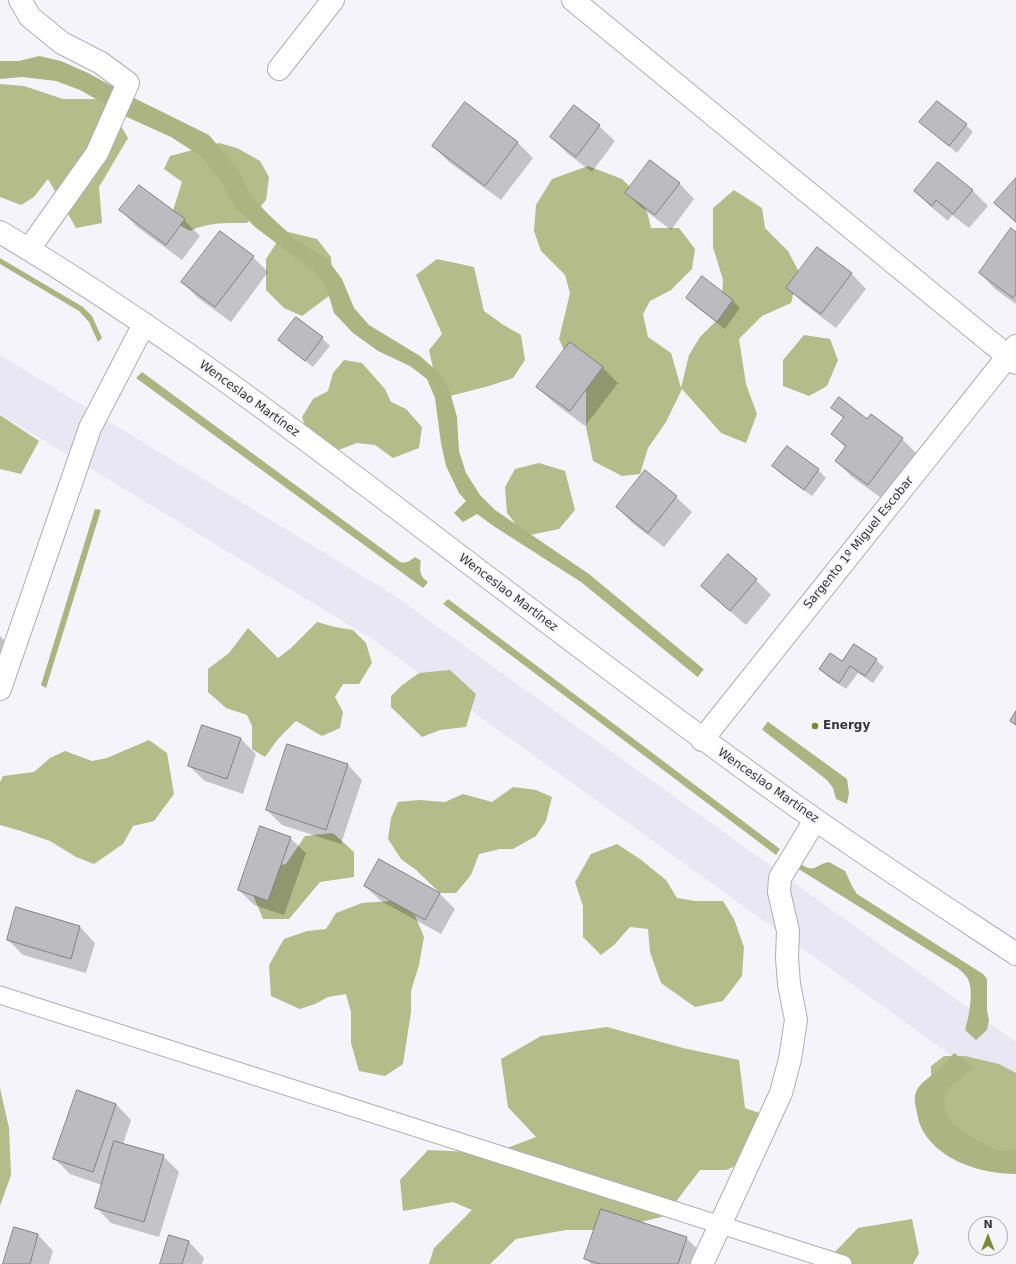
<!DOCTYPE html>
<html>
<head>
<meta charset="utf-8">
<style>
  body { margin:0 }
  #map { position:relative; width:1016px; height:1264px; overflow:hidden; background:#f5f4fa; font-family:"DejaVu Sans",sans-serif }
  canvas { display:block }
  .north { position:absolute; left:968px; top:1216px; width:40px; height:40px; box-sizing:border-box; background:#f5f4fa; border:1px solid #a8a8ac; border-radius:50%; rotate:0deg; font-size:11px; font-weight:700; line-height:16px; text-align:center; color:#353537 }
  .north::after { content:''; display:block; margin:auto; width:14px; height:18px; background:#7d8835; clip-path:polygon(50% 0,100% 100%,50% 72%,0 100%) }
</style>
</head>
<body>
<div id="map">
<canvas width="1016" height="1264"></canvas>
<div class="north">N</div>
</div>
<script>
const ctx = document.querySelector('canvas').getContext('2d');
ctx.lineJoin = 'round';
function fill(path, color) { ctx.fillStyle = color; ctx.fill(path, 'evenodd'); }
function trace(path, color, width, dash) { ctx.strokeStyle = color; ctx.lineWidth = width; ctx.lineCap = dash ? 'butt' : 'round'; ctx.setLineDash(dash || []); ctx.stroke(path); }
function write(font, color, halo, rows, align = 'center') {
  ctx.font = font + ' "DejaVu Sans",sans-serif'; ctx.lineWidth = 3.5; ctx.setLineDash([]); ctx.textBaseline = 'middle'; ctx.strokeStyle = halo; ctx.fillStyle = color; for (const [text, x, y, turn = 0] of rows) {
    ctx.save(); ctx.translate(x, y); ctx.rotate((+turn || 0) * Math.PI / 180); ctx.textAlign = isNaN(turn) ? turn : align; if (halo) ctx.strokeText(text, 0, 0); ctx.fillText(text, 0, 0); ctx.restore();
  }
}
fill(new Path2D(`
  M 0,355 L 392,594 L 1016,1042 L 1016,1102 L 369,637 L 0,414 Z`), '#e9e7f3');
fill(new Path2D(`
  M 0,84 L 24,86 L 63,99 L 105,99 L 128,138 L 99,187 L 102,223 L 76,228 L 48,179 L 34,197 L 21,205 L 0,197 Z
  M 219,143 L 237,148 L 260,161 L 269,177 L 266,200 L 247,223 C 228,223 208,222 190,231 L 170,220 L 182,182 L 164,169 L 170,156 Z
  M 588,166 L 622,179 L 640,197 L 648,215 L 651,228 L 679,228 L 695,249 L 692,269 L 671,290 L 650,301 L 643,314 L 648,337 L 671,353 L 681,388 L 689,355 L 700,337 L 721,316 L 723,280 L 713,247 L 713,208 L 734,190 L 762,208 L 765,228 L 788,251 L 799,272 L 791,303 L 762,316 L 739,339 L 746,384 L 757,414 L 746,443 L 721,433 L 682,389 L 666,422 L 648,448 L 640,474 L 622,476 L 593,461 L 586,427 L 586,381 L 570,363 L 559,339 L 570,293 L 565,275 L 541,251 L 534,231 L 536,205 L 552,179 Z
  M 284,231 L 317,239 L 331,257 L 333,293 L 302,316 L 284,308 L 266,290 L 266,259 Z
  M 437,259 L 474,267 L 484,311 L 502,324 L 521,335 L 525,360 L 513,378 L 489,386 L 450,396 L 437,386 L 429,350 L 442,334 L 416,275 Z
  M 804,335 L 830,339 L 838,360 L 827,386 L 809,396 L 783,386 L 783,360 Z
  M 344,360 L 362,363 L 385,389 L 391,402 L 406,409 L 422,427 L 419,448 L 393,458 L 375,445 L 357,443 L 336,451 L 313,448 L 302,417 L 313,399 L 328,391 L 333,373 Z
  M 0,415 L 39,441 L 21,474 L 0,469 Z
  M 539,463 L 565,471 L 575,510 L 559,529 L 525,536 L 507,513 L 505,487 L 515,469 Z
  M 317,622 L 335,627 L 353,630 L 366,643 L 372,663 L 359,684 L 343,684 L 335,697 L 343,712 L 340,728 L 322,736 L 296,721 L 278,739 L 265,757 L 252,749 L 252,726 L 247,715 L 226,708 L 208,692 L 208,669 L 229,653 L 248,628 L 278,658 L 291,648 Z
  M 450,670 L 476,694 L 466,727 L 440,730 L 422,737 L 391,707 L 391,696 L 401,686 L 419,673 Z
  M 149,740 L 167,753 L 174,794 L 154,821 L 133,826 L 123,844 L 94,864 L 76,857 L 50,841 L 21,831 L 0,825 L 0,782 L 3,776 L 34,772 L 50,758 L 65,751 L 92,761 L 107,758 Z
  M 513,787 L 536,790 L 552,797 L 546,821 L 536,836 L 513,849 L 500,849 L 479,854 L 471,875 L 456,893 L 440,893 L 416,870 L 401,859 L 388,839 L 391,818 L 398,802 L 419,800 L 445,802 L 463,794 L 492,802 Z
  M 333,833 L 354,852 L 354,877 L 320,882 L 289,919 L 263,919 L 253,895 L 271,867 L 286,864 L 305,836 Z
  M 617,844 L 640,859 L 666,880 L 677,898 L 695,901 L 723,901 L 734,919 L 744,947 L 742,976 L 723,1001 L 695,1007 L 661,983 L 650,952 L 648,929 L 630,927 L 614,945 L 601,955 L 583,937 L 583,906 L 575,882 L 591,854 Z
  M 391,901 L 414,913 L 424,937 L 419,965 L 411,991 L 411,1012 L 403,1064 L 385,1076 L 359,1071 L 351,1043 L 351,1012 L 346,994 L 328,997 L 315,1004 L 300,1009 L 271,996 L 269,965 L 284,939 L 307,931 L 326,929 L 336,913 L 362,903 Z
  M 607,1027 L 683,1048 L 739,1060 L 745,1108 L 777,1119 L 757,1157 L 726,1170 L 700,1170 L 665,1216 L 609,1230 L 566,1230 L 516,1239 L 490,1264 L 429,1264 L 434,1248 L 472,1210 L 453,1202 L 403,1211 L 400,1180 L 428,1150 L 494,1153 L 536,1137 L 508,1107 L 501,1059 L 541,1036 Z
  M 944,1056 L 965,1056 L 999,1064 L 1016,1073 L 1016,1152 L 988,1159 L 931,1113 L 931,1066 Z
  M 0,1088 L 9,1128 L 11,1175 L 0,1206 Z
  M 912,1219 L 919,1253 L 913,1264 L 826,1264 L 831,1256 L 858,1228 Z`), '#b4bc8a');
fill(new Path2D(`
  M 39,56 L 61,61 L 88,73 L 136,99 L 209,135 L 239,171 L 250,195 L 267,213 L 296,240 L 327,259 L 342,279 L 354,308 L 369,325 L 420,356 L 439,373 L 450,392 L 457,417 L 459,451 L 466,473 L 480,495 L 495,510 L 589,574 L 713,677 L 705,683 L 581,582 L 495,527 L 477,514 L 463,522 L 454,513 L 466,501 L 459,493 L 446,466 L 441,443 L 435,398 L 427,379 L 410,366 L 378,351 L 353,333 L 334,313 L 327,290 L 316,273 L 255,227 L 236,208 L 222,183 L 202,157 L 171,137 L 129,118 L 80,90 L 56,81 L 22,77 L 0,79 L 0,61 L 19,61 Z
  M 0,258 L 83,307 L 92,316 L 102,338 L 98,342 L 89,322 L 79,311 L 0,264 Z
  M 142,372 L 400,562 C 406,564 411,560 415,557 L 421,561 C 419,570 420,577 428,582 L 423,588 L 136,378 Z
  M 95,509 L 101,510 L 46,688 L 41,685 Z
  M 448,599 L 780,849 L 776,855 L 443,604 Z
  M 756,713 L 847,779 L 849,793 L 847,804 L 836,799 L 833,788 L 827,780 L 751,721 Z
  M 829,862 L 845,871 L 853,888 L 857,894 L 983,974 L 987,979 L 987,1010 L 989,1020 L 987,1030 L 976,1040 L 965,1030 C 969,1017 974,991 968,979 C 966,975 962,972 959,969 L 797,868 L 801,864 C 815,874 816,864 829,862 Z
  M 954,1053 L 973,1067 L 950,1087 L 944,1096 L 945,1109 L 953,1124 L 976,1140 L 998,1151 L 1016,1150 L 1016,1174 C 981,1174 935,1160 920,1125 C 919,1122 918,1117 917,1113 C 916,1107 913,1099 916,1092 C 919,1083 933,1075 940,1069 C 945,1064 949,1059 954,1053 Z`), '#acb482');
fill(new Path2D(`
  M 705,668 L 715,677 L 705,685 L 696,679 Z
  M 756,711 L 769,720 L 761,731 L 749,722 Z`), '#f5f4fa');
fill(new Path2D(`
  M 574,107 L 599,126 L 615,141 L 592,172 L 567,153 L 551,137 Z
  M 966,125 L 973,132 L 957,153 L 928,129 Z
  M 517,142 L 533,158 L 501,200 L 449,162 L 433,146 Z
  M 1016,179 L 1016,223 L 995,203 Z
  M 679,183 L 694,199 L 671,230 L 642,208 L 626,193 Z
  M 139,186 L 184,220 L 200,236 L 182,260 L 136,226 L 121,210 Z
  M 972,190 L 988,206 L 969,228 L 952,215 L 948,221 L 930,206 L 915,191 Z
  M 1016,233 L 1016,304 L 995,289 L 980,273 Z
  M 253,257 L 268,272 L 231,322 L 198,298 L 182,282 Z
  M 851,273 L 866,289 L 836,328 L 803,303 L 788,288 Z
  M 703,278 L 733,301 L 740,308 L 725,329 L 695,306 L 687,298 Z
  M 322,338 L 330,346 L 313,367 L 287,347 L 280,340 Z
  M 570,343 L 603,368 L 618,383 L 585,426 L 553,402 L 537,387 Z
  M 833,408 L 867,420 L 871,415 L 902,439 L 918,455 L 884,500 L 852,477 L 836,461 L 846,448 L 832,434 L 844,419 Z
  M 773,466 L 818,470 L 826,478 L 812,496 L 781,474 Z
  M 645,472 L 676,497 L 692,512 L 664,547 L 632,523 L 617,507 Z
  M 756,580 L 771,595 L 746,625 L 718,601 L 702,586 Z
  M 0,636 L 10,646 L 0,674 Z
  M 876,660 L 884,667 L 873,683 L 858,673 L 846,689 L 828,677 L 820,669 L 843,662 Z
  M 202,726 L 241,739 L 256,754 L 243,794 L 205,781 L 189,766 Z
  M 347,764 L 362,780 L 341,844 L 282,825 L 267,810 Z
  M 290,838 L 306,853 L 284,915 L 254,905 L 239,890 Z
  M 365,886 L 440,894 L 455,909 L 441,934 L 381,901 Z
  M 17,909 L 80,927 L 95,943 L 86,973 L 23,955 L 8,940 Z
  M 116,1104 L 131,1120 L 123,1144 L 163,1156 L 179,1172 L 159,1237 L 111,1223 L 96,1207 L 102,1185 L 70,1174 L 54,1158 Z
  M 15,1229 L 38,1235 L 53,1251 L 49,1264 L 4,1264 Z
  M 686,1238 L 709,1260 L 708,1264 L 591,1264 L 585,1258 Z
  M 189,1242 L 204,1258 L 202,1264 L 161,1264 Z`), '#0003');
const building = new Path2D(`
  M 937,101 L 967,124 L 949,146 L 919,122 Z
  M 465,102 L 518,142 L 485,186 L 432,146 Z
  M 574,105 L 600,125 L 576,157 L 550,137 Z
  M 650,160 L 680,183 L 655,215 L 625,193 Z
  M 938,162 L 973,190 L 953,214 L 936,200 L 932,206 L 914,191 Z
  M 1016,178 L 1016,222 L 994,203 Z
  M 139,185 L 185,219 L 166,245 L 119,210 Z
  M 1011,228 L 1016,232 L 1016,294 L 1013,298 L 979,273 Z
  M 220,231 L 254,256 L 215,307 L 181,282 Z
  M 817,247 L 852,273 L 821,314 L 786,288 Z
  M 702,276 L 733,300 L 717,322 L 686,298 Z
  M 296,317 L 323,337 L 305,361 L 278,340 Z
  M 570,342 L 603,367 L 570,411 L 536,387 Z
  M 839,397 L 867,419 L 871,414 L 903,438 L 868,485 L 835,461 L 846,446 L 831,434 L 844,417 L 831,408 Z
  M 787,446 L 819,469 L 804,490 L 772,466 Z
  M 645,470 L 677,496 L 648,533 L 616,507 Z
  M 728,554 L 757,579 L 730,611 L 701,586 Z
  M 854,644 L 877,659 L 865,676 L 850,666 L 839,683 L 819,669 L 830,653 L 842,661 Z
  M 1016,711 L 1016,725 L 1010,721 Z
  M 202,725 L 241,738 L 227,779 L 188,766 Z
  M 287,744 L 348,764 L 326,830 L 266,810 Z
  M 260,826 L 291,837 L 268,901 L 238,890 Z
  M 379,859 L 440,893 L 425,920 L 364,886 Z
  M 16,907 L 80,926 L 71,959 L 7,940 Z
  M 77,1090 L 116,1104 L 93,1172 L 53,1159 Z
  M 114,1141 L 164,1155 L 144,1222 L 95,1208 Z
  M 601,1209 L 687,1237 L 678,1264 L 600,1264 L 584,1259 Z
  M 14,1227 L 38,1234 L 30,1264 L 3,1264 Z
  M 169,1235 L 189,1241 L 182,1264 L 160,1264 Z`);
fill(building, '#bcbbc0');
trace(building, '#818084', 1);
const lane = new Path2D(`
  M 0,995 L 843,1264`);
const street = new Path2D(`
  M 20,0 L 30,17 L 62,43 L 101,63 L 128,83 L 97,153 L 29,249
  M 573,0 L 1016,363
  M 279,69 L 333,0
  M 0,689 L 90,428 L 144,324
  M 702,1264 L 781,1093 L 790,1059 L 796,1020 L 789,984 L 787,958 L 788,931 L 779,892 L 780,878 L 815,820`);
const secondary = new Path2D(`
  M 0,232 C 187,343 357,479 531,610 C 624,680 717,751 813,818 C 880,865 948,909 1016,954
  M 702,740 L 1016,346`);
trace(lane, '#afaeb3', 19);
trace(street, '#afaeb3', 24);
trace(secondary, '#afaeb3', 24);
trace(lane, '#fff', 17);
trace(street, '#fff', 22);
trace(secondary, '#fff', 22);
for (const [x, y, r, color] of [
  [815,726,4,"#7d8835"]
]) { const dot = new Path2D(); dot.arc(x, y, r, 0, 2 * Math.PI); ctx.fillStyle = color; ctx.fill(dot); trace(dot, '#f5f4fa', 1.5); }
write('12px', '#353537', '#f5f4fa', [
  ["Wenceslao Martínez",249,399,36],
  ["Sargento 1º Miguel Escobar",859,543,-51],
  ["Wenceslao Martínez",508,593,37],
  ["Wenceslao Martínez",768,786,35]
]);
write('bold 12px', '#353537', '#f5f4fa', [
  ["Energy",823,726]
], 'left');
</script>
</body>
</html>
